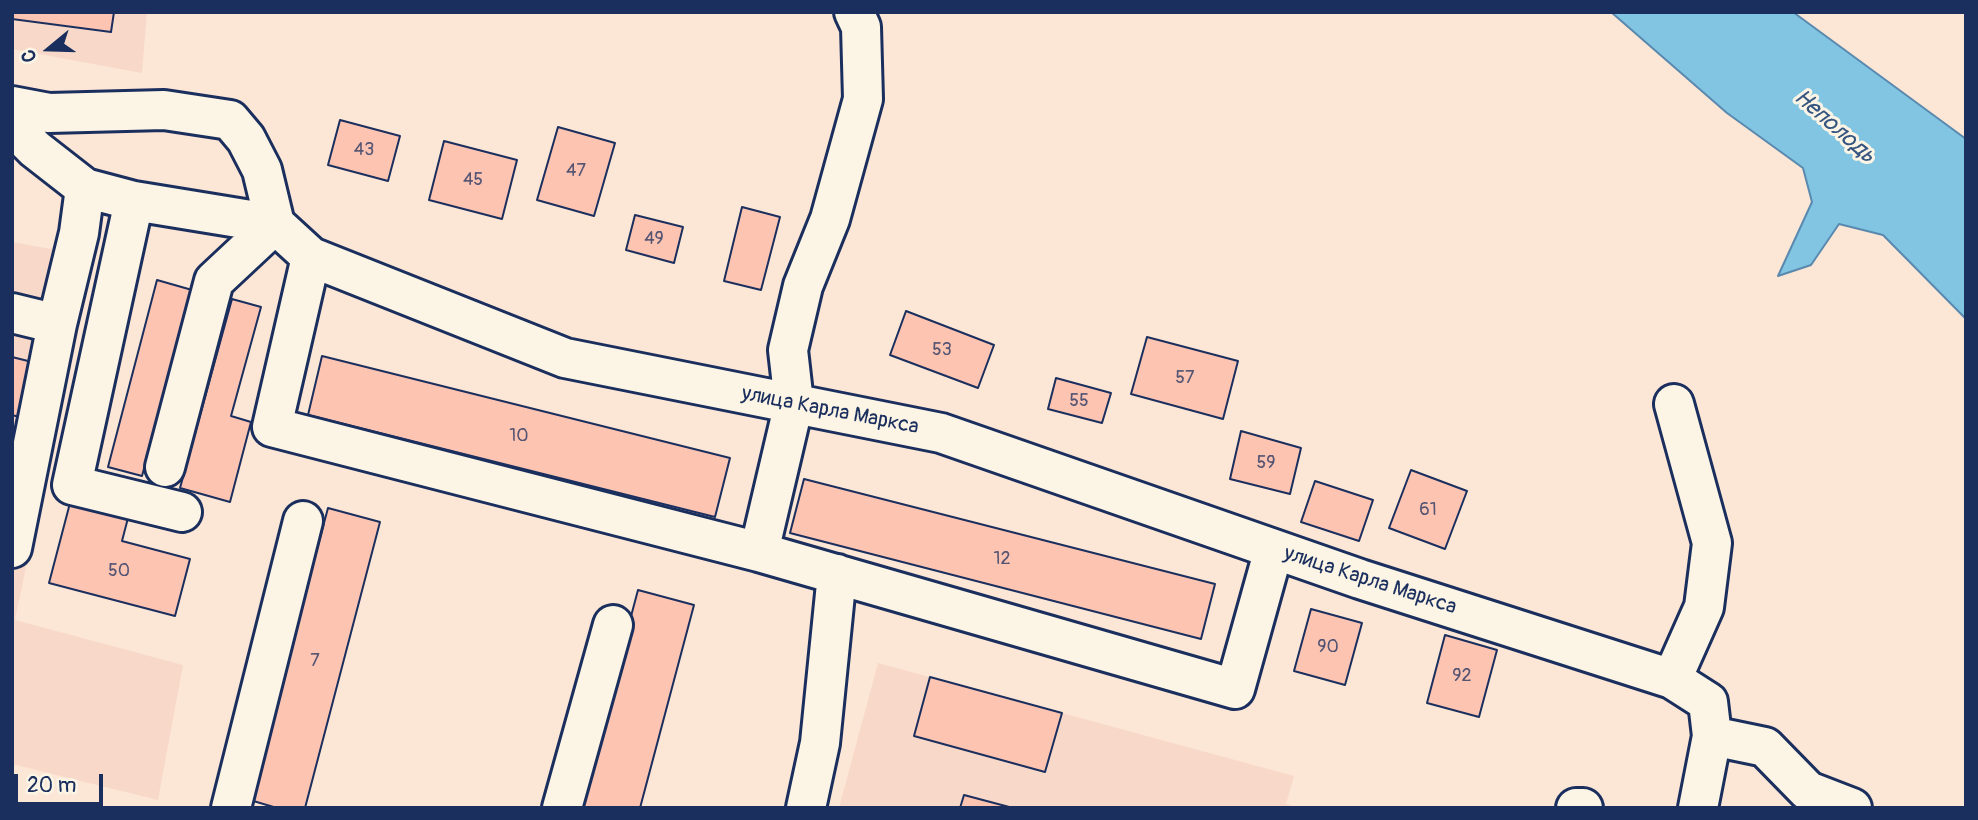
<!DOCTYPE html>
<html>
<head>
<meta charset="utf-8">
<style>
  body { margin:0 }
  #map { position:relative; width:1978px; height:820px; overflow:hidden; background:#fce6d6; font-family:Pangolin,sans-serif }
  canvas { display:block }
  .frame { position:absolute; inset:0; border:14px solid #1b2f5e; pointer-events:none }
  .north { position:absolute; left:14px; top:14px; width:70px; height:70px; -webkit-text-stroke:5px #fcf5e5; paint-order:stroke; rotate:251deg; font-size:19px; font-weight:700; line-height:28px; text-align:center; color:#1b2f5e }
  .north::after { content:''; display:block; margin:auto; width:24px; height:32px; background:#1b2f5e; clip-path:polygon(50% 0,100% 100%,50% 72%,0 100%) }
  .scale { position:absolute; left:14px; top:774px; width:89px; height:32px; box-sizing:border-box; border:4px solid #1b2f5e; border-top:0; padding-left:9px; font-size:21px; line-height:24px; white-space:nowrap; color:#1b2f5e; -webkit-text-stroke:5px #fcf5e5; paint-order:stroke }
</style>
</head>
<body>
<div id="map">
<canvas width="1978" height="820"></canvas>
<div class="frame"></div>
<div class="north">С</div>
<div class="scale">20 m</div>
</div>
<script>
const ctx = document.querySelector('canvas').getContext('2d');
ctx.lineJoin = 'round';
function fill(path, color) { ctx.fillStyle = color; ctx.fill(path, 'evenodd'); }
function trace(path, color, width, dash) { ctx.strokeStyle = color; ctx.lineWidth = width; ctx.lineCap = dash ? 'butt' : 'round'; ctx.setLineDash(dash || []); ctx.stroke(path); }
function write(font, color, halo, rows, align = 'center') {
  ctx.font = font + ' Pangolin,sans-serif'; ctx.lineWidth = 6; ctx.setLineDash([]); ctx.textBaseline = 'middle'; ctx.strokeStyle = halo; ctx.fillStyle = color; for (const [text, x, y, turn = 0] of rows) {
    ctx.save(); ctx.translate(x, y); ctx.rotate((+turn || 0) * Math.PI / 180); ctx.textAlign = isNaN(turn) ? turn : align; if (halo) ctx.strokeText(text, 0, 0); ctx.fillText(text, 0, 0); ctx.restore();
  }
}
fill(new Path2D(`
  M 12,12 L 147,12 L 142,73 L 12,49 Z
  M 12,242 L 90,256 L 15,620 L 183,665 L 158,800 L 12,764 Z
  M 878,663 L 1294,776 L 1286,804 L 1298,808 L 839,808 Z`), '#f8d9c9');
const water = new Path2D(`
  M 1611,12 L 1793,12 L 1966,139 L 1966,319 L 1883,235 L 1839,224 L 1811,265 L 1778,276 L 1812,202 L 1803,168 L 1727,113 Z`);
fill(water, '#82c5e3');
trace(water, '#5989ae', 2);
const building = new Path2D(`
  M 12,12 L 114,12 L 111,32 L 12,19 Z
  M 340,120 L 400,136 L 388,181 L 328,165 Z
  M 558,127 L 615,143 L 594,216 L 537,200 Z
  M 444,141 L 517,160 L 502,219 L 429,200 Z
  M 742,207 L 780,217 L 761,290 L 724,281 Z
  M 635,215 L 683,227 L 674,263 L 626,250 Z
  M 157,280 L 192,290 L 142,476 L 108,467 Z
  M 232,299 L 261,307 L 231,416 L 251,422 L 230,502 L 180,488 Z
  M 906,311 L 994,345 L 978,388 L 890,355 Z
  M 1147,337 L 1238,361 L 1223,419 L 1131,394 Z
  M 322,356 L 730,458 L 715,517 L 308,415 Z
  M 12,357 L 44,365 L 30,420 L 12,415 Z
  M 1056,378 L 1111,393 L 1102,423 L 1048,409 Z
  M 1241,431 L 1301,448 L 1290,494 L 1230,479 Z
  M 1411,470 L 1467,491 L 1445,549 L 1389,528 Z
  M 804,479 L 1215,584 L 1201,639 L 790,533 Z
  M 1315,481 L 1373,500 L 1359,541 L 1301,522 Z
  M 70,503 L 128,518 L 122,541 L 190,559 L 175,616 L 49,583 Z
  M 328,508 L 380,522 L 305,808 L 277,808 L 250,800 Z
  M 638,590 L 694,605 L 640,808 L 580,808 Z
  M 1311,609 L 1362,623 L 1345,685 L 1294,671 Z
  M 1445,635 L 1497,650 L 1479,717 L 1427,703 Z
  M 930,677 L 1062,713 L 1045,772 L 914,736 Z
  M 964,795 L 1013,808 L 960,808 Z`);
fill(building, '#fdc4b2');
trace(building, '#1b2f5e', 2);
const minor = new Path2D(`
  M 854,12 L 861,27 L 863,99 L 830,219 L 803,286 L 788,350 L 794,403 L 759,552 L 1235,689 L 1274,549
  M 12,106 L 49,113 L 164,110 L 230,120 L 246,139 L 262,170 L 275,224 L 311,257 L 565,358 L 941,433 L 1360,579 L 1672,679 L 1708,702 L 1712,736 L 1698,808
  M 12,126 L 35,149 L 85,188 L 134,201 L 275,224
  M 134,201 L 72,485 L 182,512
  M 311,257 L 272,427 L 759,552
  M 12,313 L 57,324
  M 165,467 L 214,281 L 275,224
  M 12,548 L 57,324 L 79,233 L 85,188
  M 1672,679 L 1704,607 L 1712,543 L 1674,404
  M 1712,736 L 1765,747 L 1808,791 L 1852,808
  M 231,808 L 303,521
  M 562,808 L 613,625
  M 806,808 L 820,743 L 837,574
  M 1576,808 L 1583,808`);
trace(minor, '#1b2f5e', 44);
trace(minor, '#fcf5e5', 38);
write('18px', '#545473', null, [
  ["43",364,150],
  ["47",576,171],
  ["45",473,180],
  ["49",654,239],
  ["53",942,350],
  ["57",1185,378],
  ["55",1079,401],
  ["10",519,436],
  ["59",1266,463],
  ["61",1428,510],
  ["12",1002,559],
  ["50",119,571],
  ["90",1328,647],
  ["7",315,661],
  ["92",1462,676]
]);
write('21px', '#1b2f5e', '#fcf5e5', [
  ["улица Карла Маркса",830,411,11],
  ["улица Карла Маркса",1370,581,18]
]);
write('italic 23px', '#35547f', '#fcf5e5', [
  ["Неполодь",1834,127,41]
]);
</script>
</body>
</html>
